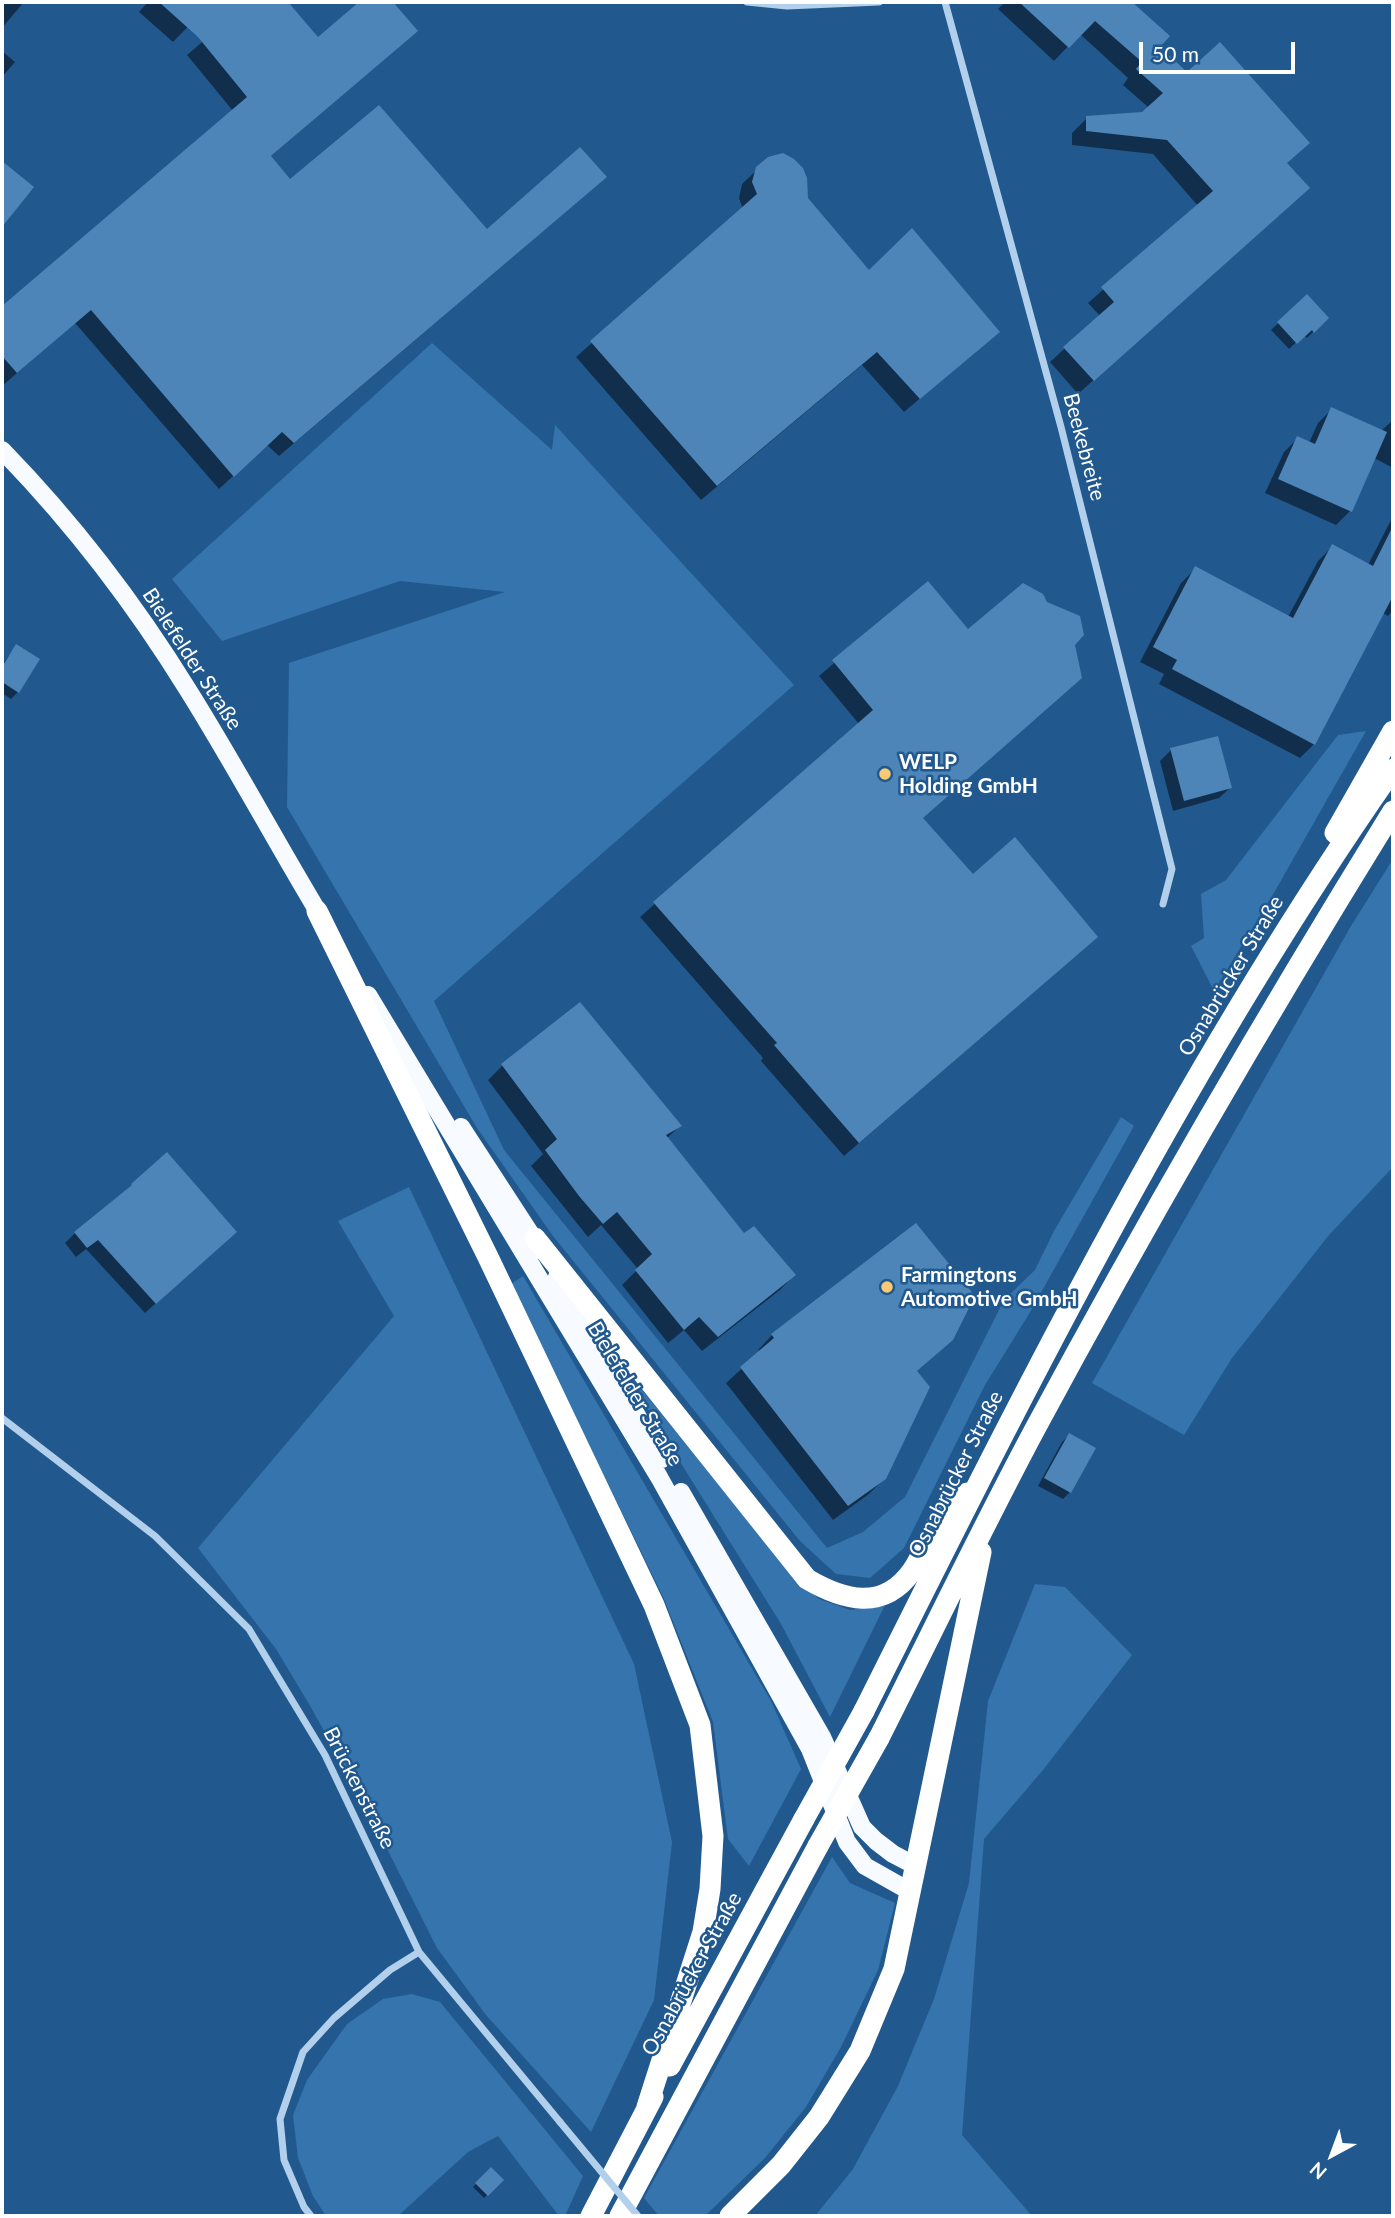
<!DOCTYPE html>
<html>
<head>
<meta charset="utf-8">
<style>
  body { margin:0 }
  #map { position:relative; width:1395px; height:2218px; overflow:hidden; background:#21598f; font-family:Lato,sans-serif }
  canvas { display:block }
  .frame { position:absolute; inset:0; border:4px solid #fff; pointer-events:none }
  .north { position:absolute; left:1297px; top:2120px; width:70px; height:70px; -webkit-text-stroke:5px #21598f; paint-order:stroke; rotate:221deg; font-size:19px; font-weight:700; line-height:28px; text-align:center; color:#fff }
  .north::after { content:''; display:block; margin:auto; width:24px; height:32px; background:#fff; clip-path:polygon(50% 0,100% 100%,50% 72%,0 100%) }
  .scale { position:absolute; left:1139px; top:42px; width:156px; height:32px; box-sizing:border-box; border:4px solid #fff; border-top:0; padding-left:9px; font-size:21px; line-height:24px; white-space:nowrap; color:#fff; -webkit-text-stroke:5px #21598f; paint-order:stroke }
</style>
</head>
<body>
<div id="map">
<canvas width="1395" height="2218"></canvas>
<div class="frame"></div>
<div class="north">N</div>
<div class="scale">50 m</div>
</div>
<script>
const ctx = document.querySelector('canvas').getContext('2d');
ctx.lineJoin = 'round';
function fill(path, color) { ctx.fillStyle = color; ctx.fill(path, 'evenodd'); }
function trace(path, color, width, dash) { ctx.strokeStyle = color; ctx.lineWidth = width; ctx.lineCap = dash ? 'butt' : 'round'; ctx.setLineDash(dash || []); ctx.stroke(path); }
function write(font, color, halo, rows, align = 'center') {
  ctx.font = font + ' Lato,sans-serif'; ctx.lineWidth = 5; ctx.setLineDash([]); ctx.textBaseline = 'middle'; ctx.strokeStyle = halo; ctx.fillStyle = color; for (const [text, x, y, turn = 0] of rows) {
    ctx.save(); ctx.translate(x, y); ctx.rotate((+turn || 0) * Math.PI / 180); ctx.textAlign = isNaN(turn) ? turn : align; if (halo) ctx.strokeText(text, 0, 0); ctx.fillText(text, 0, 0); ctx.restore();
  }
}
fill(new Path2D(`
  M 432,343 L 552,450 L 555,425 L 794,685 L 434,1001 L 504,1150 L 827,1548 L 863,1532 L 905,1497 L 1004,1300 L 1035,1270 L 1054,1231 L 1121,1117 L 1134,1126 L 1029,1314 L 985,1385 L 904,1548 L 870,1578 L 836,1574 L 800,1541 L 553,1236 L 477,1128 L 287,807 L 289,663 L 505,592 L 400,581 L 222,641 L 172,579 Z
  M 1366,731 L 1275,891 L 1214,991 L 1191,946 L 1204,938 L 1201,894 L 1226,880 L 1338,735 Z
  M 1393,859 L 1393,1167 L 1329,1235 L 1232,1358 L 1184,1435 L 1092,1383 L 1351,926 Z
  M 409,1187 L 634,1664 L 672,1842 L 654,2000 L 591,2132 L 486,2015 L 437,1948 L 361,1797 L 309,1704 L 276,1649 L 198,1548 L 394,1316 L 338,1221 Z
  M 523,1276 L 771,1701 L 801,1769 L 749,1866 L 728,1839 L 713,1722 L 664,1599 L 511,1284 Z
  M 613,1354 L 791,1574 L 819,1599 L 850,1610 L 885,1605 L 830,1717 L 781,1624 Z
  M 1035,1584 L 1065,1587 L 1132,1655 L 1043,1770 L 984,1839 L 962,2135 L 1032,2216 L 815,2216 L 853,2169 L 898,2086 L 934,1999 L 969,1883 L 988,1701 Z
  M 832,1857 L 850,1883 L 895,1903 L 878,1970 L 841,2047 L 806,2107 L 765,2158 L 705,2216 L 659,2216 L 644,2198 Z
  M 412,1994 L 440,2002 L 583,2176 L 565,2216 L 559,2216 L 498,2136 L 468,2152 L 398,2216 L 326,2216 L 313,2196 L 298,2158 L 293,2115 L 307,2080 L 347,2024 L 383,1999 Z`), '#3574ad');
fill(new Path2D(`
  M 2,2 L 24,2 L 2,28 Z
  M 148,2 L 212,2 L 173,42 L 139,12 Z
  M 249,2 L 286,2 L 318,39 L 362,2 L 391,2 L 416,31 L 270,157 L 290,181 L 487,232 L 590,191 L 279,456 L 267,445 L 219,489 L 75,323 L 2,386 L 2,309 L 233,111 L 187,55 Z
  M 1005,2 L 1129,2 L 1168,36 L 1158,47 L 1286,164 L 1293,202 L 1078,394 L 1050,362 L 1100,316 L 1088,303 L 1198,206 L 1153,154 L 1072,145 L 1072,133 L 1087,118 L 1142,114 L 1149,108 L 1123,85 L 1128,78 L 1080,34 L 1054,61 L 998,9 Z
  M 2,51 L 15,62 L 2,77 Z
  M 758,169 L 806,199 L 869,272 L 998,332 L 904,412 L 862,365 L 701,500 L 576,357 L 743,209 L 739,198 L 742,184 Z
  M 1306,296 L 1327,318 L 1307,338 L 1304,335 L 1289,349 L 1271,330 Z
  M 1332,409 L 1381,431 L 1393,420 L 1393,468 L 1374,458 L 1350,511 L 1336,525 L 1265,493 L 1284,452 L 1298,438 L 1309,443 L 1318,423 Z
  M 1393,516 L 1393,610 L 1388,616 L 1383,613 L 1314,744 L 1300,758 L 1159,684 L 1164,674 L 1140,662 L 1181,583 L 1195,569 L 1288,617 L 1318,561 L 1332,547 L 1368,565 Z
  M 927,583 L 967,632 L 1073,645 L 922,819 L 972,876 L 1081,951 L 844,1156 L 761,1061 L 763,1058 L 640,917 L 859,724 L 819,676 Z
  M 16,646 L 18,692 L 11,699 L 2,693 L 2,665 Z
  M 1171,750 L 1230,788 L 1219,798 L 1173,811 L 1160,761 Z
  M 503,1065 L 680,1126 L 667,1138 L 744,1236 L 794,1275 L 780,1290 L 702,1351 L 684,1330 L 668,1343 L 622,1285 L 638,1269 L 601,1225 L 588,1237 L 531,1166 L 543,1154 L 488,1080 Z
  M 75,1233 L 224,1242 L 145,1313 L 86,1249 L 76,1257 L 65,1243 Z
  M 772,1335 L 952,1339 L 916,1372 L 885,1478 L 869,1494 L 833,1520 L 726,1383 L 760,1352 L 758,1350 Z
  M 1069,1435 L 1070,1492 L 1063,1499 L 1038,1486 L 1062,1442 Z
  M 491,2170 L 502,2180 L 484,2198 L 473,2187 Z`), '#0007');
fill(new Path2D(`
  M 159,2 L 288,2 L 318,37 L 359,2 L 393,2 L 418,31 L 271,156 L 290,179 L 379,105 L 487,229 L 580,147 L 607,177 L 294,443 L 282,432 L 234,477 L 91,310 L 17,373 L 2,356 L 2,306 L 247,97 L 198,37 Z
  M 1019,2 L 1132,2 L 1170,36 L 1160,47 L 1187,72 L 1220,42 L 1310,143 L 1287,163 L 1310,188 L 1094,381 L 1063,347 L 1114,302 L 1101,287 L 1213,191 L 1167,140 L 1086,131 L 1086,116 L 1142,112 L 1163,93 L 1136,69 L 1142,62 L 1095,21 L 1069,48 Z
  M 783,153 L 794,159 L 803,168 L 807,178 L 808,198 L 869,270 L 912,228 L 1000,332 L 920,399 L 877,352 L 717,486 L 590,341 L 757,194 L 752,182 L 756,167 L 768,157 Z
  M 2,161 L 34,187 L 2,227 Z
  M 1307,294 L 1329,318 L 1314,333 L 1312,330 L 1297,344 L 1277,322 Z
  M 1331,407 L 1387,432 L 1352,512 L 1278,479 L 1297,436 L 1315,444 Z
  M 1393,526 L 1393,596 L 1315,745 L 1172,669 L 1177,660 L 1153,647 L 1195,566 L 1293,618 L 1332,544 L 1373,566 Z
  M 928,581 L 968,629 L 1023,583 L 1043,594 L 1047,602 L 1080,616 L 1084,635 L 1075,645 L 1082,678 L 923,818 L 973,874 L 1015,837 L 1098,937 L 859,1143 L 774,1045 L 777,1043 L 653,902 L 873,710 L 832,660 Z
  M 16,644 L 40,659 L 19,693 L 2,682 L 2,667 Z
  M 1218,736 L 1232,788 L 1184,801 L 1170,748 Z
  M 580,1002 L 682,1126 L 666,1135 L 744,1233 L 754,1226 L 796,1275 L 718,1337 L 699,1317 L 684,1330 L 635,1270 L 652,1254 L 617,1212 L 603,1224 L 579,1196 L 545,1150 L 557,1139 L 501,1064 Z
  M 167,1152 L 237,1232 L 156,1304 L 98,1240 L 87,1248 L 74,1232 L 132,1185 L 131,1184 Z
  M 916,1223 L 975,1296 L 953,1340 L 917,1371 L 930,1387 L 886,1479 L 848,1506 L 740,1367 L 774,1338 L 771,1334 Z
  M 1069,1433 L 1096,1448 L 1071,1493 L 1044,1478 Z
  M 491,2167 L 504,2180 L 488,2196 L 475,2183 Z`), '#4e85b8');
trace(new Path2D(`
  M 747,2 L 787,6 L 879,2
  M 945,2 L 1061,427 L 1172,869 L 1163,904
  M 2,1418 L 155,1536 L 249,1629 L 325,1755 L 419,1952 L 560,2122
  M 311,2216 L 304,2207 L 284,2160 L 280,2119 L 303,2052 L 334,2018 L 390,1970 L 419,1952`), '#b2d0ec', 7);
trace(new Path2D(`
  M 2,450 C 72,522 135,604 188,690 C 235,765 277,844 323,920
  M 368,995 L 659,1477 L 810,1749 L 847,1842 L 865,1866 L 911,1892
  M 461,1127 L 541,1250
  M 557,1277 L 662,1459
  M 681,1492 L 822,1737 L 862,1827 L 876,1841 L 893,1854 L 916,1866`), '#f7fbff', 18);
trace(new Path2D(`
  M 1335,833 L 1393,731
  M 317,911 L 488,1257 L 654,1605 L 700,1725 L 713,1836 L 710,1889 L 703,1932 L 647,2107
  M 535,1238 L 807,1579 C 843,1600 883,1612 912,1571 C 924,1554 930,1532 943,1515 C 950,1507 959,1500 967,1493
  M 864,1711 C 1025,1389 1186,1065 1393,769
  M 879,1738 C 931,1635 981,1530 1035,1429 C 1148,1219 1268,1013 1393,811
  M 670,2066 L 804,1819
  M 591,2216 L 653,2097
  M 620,2216 L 818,1846
  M 730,2216 L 781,2165 L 819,2117 L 860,2051 L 894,1969 L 981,1552`), '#fff', 21);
trace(new Path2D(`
  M 560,2122 L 638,2216`), '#b2d0ec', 7);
trace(new Path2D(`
  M 804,1819 L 864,1711
  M 818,1846 L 879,1738`), '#fff', 21);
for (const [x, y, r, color] of [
  [885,774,7,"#f9c973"],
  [887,1287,7,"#f9c973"]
]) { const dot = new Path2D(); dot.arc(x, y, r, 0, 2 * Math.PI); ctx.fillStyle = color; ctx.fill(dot); trace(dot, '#21598f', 2.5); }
write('21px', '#fff', '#21598f', [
  ["Beekebreite",1084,447,75],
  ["Bielefelder Straße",192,659,57],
  ["Osnabrücker Straße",1231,976,-59],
  ["Bielefelder Straße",635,1394,59],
  ["Osnabrücker Straße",956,1474,-63],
  ["Brückenstraße",359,1788,63],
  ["Osnabrücker Straße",692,1974,-61]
]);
write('bold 21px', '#fff', '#21598f', [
  ["WELP",899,762],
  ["Holding GmbH",899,786],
  ["Farmingtons",901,1275],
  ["Automotive GmbH",901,1299]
], 'left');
</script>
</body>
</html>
